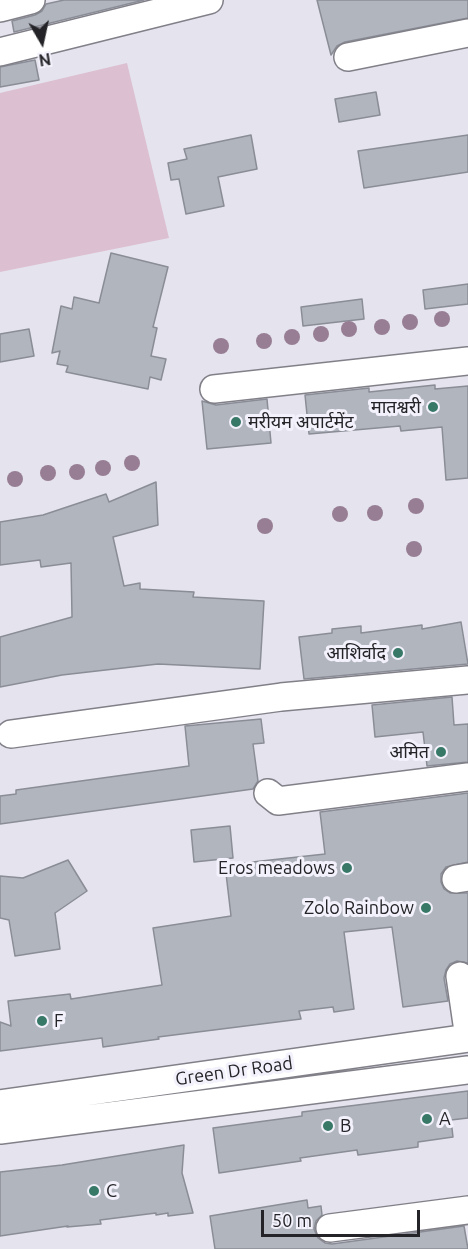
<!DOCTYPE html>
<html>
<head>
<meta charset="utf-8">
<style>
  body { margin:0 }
  #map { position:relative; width:468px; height:1249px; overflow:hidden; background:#e5e4ee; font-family:Ubuntu,sans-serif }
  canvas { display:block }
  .north { position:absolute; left:12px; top:12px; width:60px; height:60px; -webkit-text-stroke:4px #f3f1fb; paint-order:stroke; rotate:171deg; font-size:16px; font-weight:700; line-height:24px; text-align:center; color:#242327 }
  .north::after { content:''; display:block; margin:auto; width:21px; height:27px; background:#242327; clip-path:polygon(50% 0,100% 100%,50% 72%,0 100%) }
  .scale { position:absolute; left:261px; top:1210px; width:159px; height:27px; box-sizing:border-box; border:3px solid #242327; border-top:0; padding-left:8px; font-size:18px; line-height:21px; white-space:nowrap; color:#242327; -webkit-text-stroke:4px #f3f1fb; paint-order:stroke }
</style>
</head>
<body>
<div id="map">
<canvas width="468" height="1249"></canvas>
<div class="north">N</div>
<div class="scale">50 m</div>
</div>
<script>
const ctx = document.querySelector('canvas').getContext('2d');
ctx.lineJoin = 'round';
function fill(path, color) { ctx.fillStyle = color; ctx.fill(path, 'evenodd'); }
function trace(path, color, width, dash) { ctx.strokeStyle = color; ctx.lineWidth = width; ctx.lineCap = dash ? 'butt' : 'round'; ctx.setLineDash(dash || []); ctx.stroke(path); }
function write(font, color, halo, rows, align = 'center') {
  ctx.font = font + ' Ubuntu,"Noto Sans Devanagari",sans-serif'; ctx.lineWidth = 6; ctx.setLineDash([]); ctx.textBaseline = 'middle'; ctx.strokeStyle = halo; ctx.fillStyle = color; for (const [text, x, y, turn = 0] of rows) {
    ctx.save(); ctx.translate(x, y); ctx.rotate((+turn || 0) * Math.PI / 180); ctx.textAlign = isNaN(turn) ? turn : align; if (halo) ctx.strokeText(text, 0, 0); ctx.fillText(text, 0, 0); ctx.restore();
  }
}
fill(new Path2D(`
  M 127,63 L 169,238 L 0,272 L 0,93 Z`), '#dcbfd1');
const building = new Path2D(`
  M 64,0 L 144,0 L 14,32 L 12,21 L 35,15 L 42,11 L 46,4 Z
  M 317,0 L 468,0 L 468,18 L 345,42 L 337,46 L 331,55 Z
  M 35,60 L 39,80 L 0,87 L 0,67 Z
  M 376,92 L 380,115 L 339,122 L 335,99 Z
  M 251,135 L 257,169 L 218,177 L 224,206 L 186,214 L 179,179 L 171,180 L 168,163 L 187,159 L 184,149 Z
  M 468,135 L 468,172 L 364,188 L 358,151 Z
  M 111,253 L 168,267 L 153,327 L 157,328 L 151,356 L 166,359 L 161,380 L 150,377 L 148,389 L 66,372 L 68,366 L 57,364 L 60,351 L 52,353 L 61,306 L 72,309 L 74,297 L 99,303 Z
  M 468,284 L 468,304 L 425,309 L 423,290 Z
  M 362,299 L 364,319 L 303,326 L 301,307 Z
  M 29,329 L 34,356 L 0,362 L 0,334 Z
  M 435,385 L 435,389 L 468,386 L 468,478 L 446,480 L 442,427 L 401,431 L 400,426 L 309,434 L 305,395 L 369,388 L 369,392 Z
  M 267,399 L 271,443 L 207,449 L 202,401 L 216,405 Z
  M 156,482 L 158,525 L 113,537 L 124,586 L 140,583 L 140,589 L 194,592 L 193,597 L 264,601 L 260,669 L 158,664 L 62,675 L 0,687 L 0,637 L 72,617 L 71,563 L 41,567 L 40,560 L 0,565 L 0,522 L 43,515 L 106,494 L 109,502 Z
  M 461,622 L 468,664 L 304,679 L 299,637 L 332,633 L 332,629 L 361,626 L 361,633 L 422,625 L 422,629 Z
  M 452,697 L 454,725 L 468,724 L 468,762 L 427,766 L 423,732 L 375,737 L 372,705 Z
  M 261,719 L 264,743 L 253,744 L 258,781 L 253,789 L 0,824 L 0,796 L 16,794 L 16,790 L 189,766 L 185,726 Z
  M 468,793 L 468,862 L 446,867 L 441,874 L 441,882 L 444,889 L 450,893 L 468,893 L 468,963 L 457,961 L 450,964 L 446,970 L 444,978 L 448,1001 L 403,1007 L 392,927 L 344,932 L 354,1009 L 334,1012 L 333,1007 L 299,1011 L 301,1019 L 158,1037 L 159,1039 L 103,1047 L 102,1038 L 0,1051 L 0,1022 L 11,1026 L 8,1001 L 70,994 L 71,999 L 162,985 L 153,928 L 231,916 L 225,865 L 325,854 L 320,812 Z
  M 230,826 L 233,858 L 194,862 L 191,830 Z
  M 68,860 L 87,891 L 55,913 L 60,949 L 15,956 L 9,920 L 0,918 L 0,876 L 23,878 Z
  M 468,1091 L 468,1118 L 451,1120 L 453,1137 L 418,1142 L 418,1147 L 358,1155 L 357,1150 L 300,1158 L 301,1161 L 219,1173 L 213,1128 L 302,1116 L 302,1112 Z
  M 184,1145 L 182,1173 L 193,1213 L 168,1216 L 168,1213 L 156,1215 L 156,1213 L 100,1220 L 101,1224 L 67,1227 L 68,1226 L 0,1236 L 0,1172 L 62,1165 Z
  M 307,1200 L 308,1208 L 321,1206 L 322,1215 L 316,1221 L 314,1229 L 318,1238 L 325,1243 L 332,1244 L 464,1226 L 468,1249 L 215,1249 L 210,1216 Z`);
fill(building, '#b1b5be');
trace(building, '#8a8d96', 1.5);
const minor = new Path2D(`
  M 0,8 L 31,0
  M 0,52 L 209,0
  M 348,57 L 468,33
  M 214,389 L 468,361
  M 11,734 L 281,697 L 468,680
  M 268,793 L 278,801 L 468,777
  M 456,879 L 468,877
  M 460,976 L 468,1031
  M 0,1104 L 468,1038
  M 0,1130 L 468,1070
  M 330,1228 L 468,1210`);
trace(minor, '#818089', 30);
trace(minor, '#fff', 27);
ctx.fillStyle = '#987e94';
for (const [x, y] of [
  [442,319],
  [410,322],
  [382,327],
  [349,329],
  [321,334],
  [292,337],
  [264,341],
  [221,346],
  [132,463],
  [103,468],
  [77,472],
  [48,473],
  [15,479],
  [416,506],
  [375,513],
  [340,514],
  [265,526],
  [414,549]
]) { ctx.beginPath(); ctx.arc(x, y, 8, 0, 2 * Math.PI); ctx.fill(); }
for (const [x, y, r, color] of [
  [433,407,6,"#377867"],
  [236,422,6,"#377867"],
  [398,653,6,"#377867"],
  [441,752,6,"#377867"],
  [347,868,6,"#377867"],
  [426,908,6,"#377867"],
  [42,1021,6,"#377867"],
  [427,1119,6,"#377867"],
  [328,1126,6,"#377867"],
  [94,1191,6,"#377867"]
]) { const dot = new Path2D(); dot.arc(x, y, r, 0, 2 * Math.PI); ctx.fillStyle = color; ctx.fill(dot); trace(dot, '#f3f1fb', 2); }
write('18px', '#242327', '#f3f1fb', [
  ["मातश्वरी",421,407],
  ["मरीयम अपार्टमेंट",248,422,"left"],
  ["आशिर्वाद",386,653],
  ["अमित",429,752],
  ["Eros meadows",335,868],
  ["Zolo Rainbow",414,908],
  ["F",54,1021,"left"],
  ["A",439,1119,"left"],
  ["B",340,1126,"left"],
  ["C",106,1191,"left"]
], 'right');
write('18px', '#242327', '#f3f1fb', [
  ["Green Dr Road",234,1071,-8]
]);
</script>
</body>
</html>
